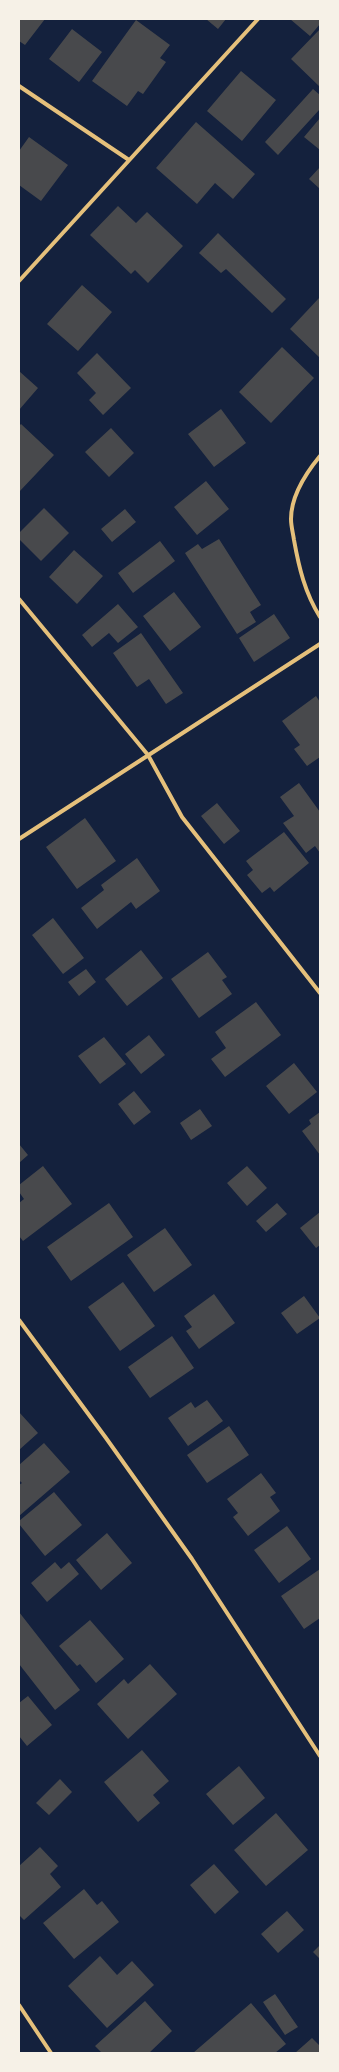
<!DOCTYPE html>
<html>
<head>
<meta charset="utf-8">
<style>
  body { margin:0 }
  #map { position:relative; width:339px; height:2072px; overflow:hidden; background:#14213d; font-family:"Golos Text",sans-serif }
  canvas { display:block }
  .frame { position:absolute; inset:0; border:20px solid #f6f1e7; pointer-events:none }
</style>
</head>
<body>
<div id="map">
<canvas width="339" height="2072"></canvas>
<div class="frame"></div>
</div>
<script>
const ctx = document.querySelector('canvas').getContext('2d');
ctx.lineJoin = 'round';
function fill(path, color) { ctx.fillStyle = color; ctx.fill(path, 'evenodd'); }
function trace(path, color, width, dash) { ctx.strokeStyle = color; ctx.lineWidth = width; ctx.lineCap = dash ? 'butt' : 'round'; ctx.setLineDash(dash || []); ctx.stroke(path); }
fill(new Path2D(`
  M 19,19 L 45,19 L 25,45 L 19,41 Z
  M 206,19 L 226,19 L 218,29 Z
  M 290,19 L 320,19 L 320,24 L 310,36 Z
  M 136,20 L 170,45 L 160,58 L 166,62 L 143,94 L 138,91 L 127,106 L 92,81 Z
  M 72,29 L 102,52 L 79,82 L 49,59 Z
  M 320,29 L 320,87 L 291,59 Z
  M 241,71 L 276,100 L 242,141 L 207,111 Z
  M 313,89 L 320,95 L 320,109 L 278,155 L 265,142 Z
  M 320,118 L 320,150 L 304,137 Z
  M 196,122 L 255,174 L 233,199 L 215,183 L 197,204 L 156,168 Z
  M 29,137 L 68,165 L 41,201 L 19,185 L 19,151 Z
  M 320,167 L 320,189 L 309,179 Z
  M 118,206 L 136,223 L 147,212 L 183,246 L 148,283 L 135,270 L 131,274 L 90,235 Z
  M 218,233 L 286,299 L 272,313 L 226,269 L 221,273 L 199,253 Z
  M 82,285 L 112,312 L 78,351 L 47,324 Z
  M 320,297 L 320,358 L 290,329 Z
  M 282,347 L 314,378 L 271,423 L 239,392 Z
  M 97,353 L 131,388 L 103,415 L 89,400 L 96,393 L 77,373 Z
  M 19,371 L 38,388 L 19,410 Z
  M 221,409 L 246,443 L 214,467 L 188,434 Z
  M 21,424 L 54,455 L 19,492 L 19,426 Z
  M 111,428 L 134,453 L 109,477 L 85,452 Z
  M 206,481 L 229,509 L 197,535 L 174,507 Z
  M 44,508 L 69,533 L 41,561 L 19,539 L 19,533 Z
  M 125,509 L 136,522 L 112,542 L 101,529 Z
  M 219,539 L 261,605 L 250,612 L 256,622 L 237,634 L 185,553 L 198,544 L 202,549 Z
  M 160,541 L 175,561 L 133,593 L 118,573 Z
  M 74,550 L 103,576 L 77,604 L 49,577 Z
  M 174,592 L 201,627 L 170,651 L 143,616 Z
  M 118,604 L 138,627 L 118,643 L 109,633 L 92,647 L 82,635 Z
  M 274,614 L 290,638 L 254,662 L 239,638 Z
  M 141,633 L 183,693 L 166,704 L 149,679 L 137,687 L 113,653 Z
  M 316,696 L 320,702 L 320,757 L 307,766 L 294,749 L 300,745 L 282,721 Z
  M 299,783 L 320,812 L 320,853 L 315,846 L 306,853 L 283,823 L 294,816 L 280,797 Z
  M 217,803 L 240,831 L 224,844 L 201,816 Z
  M 85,818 L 116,861 L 77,889 L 46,847 Z
  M 284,832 L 309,863 L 274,892 L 270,887 L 262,893 L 247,875 L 253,870 L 246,861 Z
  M 137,858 L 160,891 L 136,909 L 131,902 L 97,929 L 81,908 L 104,890 L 101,885 Z
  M 53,918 L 84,958 L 63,974 L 32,935 Z
  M 141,950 L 163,978 L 127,1006 L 105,979 Z
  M 208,952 L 227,977 L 222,980 L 232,994 L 199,1018 L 171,979 Z
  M 86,969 L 96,982 L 79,996 L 68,982 Z
  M 256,1002 L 281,1035 L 225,1077 L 211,1059 L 226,1048 L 215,1032 Z
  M 149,1035 L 165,1055 L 141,1074 L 125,1054 Z
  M 104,1037 L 126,1064 L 100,1084 L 78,1056 Z
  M 294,1063 L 317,1092 L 289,1114 L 266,1086 Z
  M 134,1091 L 151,1112 L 134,1125 L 118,1104 Z
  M 200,1109 L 212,1126 L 191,1140 L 180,1123 Z
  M 320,1112 L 320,1155 L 302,1131 L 311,1124 L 309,1120 Z
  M 19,1144 L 28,1155 L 19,1163 Z
  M 43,1166 L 72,1204 L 23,1241 L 19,1236 L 19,1203 L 24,1199 L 19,1192 L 19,1185 Z
  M 247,1166 L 267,1188 L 247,1206 L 227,1183 Z
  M 109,1203 L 133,1237 L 71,1281 L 47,1247 Z
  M 277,1203 L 287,1214 L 266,1232 L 256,1221 Z
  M 320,1212 L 320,1245 L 316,1248 L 300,1228 Z
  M 165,1228 L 192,1265 L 154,1292 L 127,1255 Z
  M 123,1282 L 155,1326 L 120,1351 L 88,1307 Z
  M 214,1294 L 235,1323 L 199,1349 L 186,1331 L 192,1327 L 184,1316 Z
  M 304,1296 L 320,1318 L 297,1334 L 281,1313 Z
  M 172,1336 L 194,1368 L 150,1398 L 128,1367 Z
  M 207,1400 L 223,1421 L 188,1446 L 168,1418 L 191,1402 L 195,1408 Z
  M 19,1412 L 38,1433 L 19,1450 Z
  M 229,1426 L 249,1455 L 207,1483 L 187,1455 Z
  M 44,1443 L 70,1472 L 19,1516 L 19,1485 L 22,1483 L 19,1480 L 19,1465 Z
  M 261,1473 L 276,1493 L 270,1497 L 280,1511 L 248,1536 L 233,1517 L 238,1513 L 227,1499 Z
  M 54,1492 L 82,1525 L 45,1556 L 19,1524 L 19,1521 Z
  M 287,1526 L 311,1559 L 279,1583 L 254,1550 Z
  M 107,1533 L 132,1563 L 101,1590 L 76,1560 Z
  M 55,1562 L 61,1569 L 69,1562 L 79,1574 L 47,1602 L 31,1583 Z
  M 320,1569 L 320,1618 L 304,1629 L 281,1596 Z
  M 19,1612 L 80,1690 L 55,1710 L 19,1664 Z
  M 90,1620 L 124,1659 L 96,1683 L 80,1664 L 77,1666 L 59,1646 Z
  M 150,1664 L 177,1694 L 128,1739 L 97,1704 L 124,1679 L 128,1684 Z
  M 28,1696 L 52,1725 L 27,1746 L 19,1736 L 19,1703 Z
  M 142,1750 L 169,1781 L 153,1795 L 160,1803 L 138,1822 L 104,1782 Z
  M 239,1766 L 265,1798 L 233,1825 L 206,1794 Z
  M 60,1779 L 72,1792 L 49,1815 L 36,1803 Z
  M 276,1813 L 308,1850 L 266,1886 L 234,1850 Z
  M 40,1847 L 58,1866 L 50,1874 L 61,1887 L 24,1920 L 19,1915 L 19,1866 Z
  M 214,1864 L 239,1892 L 215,1914 L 190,1885 Z
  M 84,1889 L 97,1905 L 102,1901 L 119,1922 L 74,1959 L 43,1923 Z
  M 287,1911 L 304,1930 L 278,1953 L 261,1934 Z
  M 320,1945 L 320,1959 L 313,1952 Z
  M 100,1956 L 117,1975 L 132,1961 L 154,1985 L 107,2028 L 68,1986 Z
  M 275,1994 L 298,2027 L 285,2035 L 263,2002 Z
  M 145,2001 L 172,2031 L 149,2053 L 102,2053 L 95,2046 Z
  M 251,2003 L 286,2044 L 275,2053 L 193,2053 Z
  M 312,2038 L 320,2046 L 320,2053 L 295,2053 Z`), '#48494c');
trace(new Path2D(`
  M 19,86 L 129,160
  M 19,281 L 258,19
  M 320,456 C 306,473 291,496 291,519 C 291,526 293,533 294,540 C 299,568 305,593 320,617
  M 19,599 L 148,755 L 182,817 L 320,993
  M 19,839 L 320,644
  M 19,1320 L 106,1438 L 192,1559 L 320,1756
  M 19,2005 L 51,2053`), '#e5c07b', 4);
</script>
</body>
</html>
